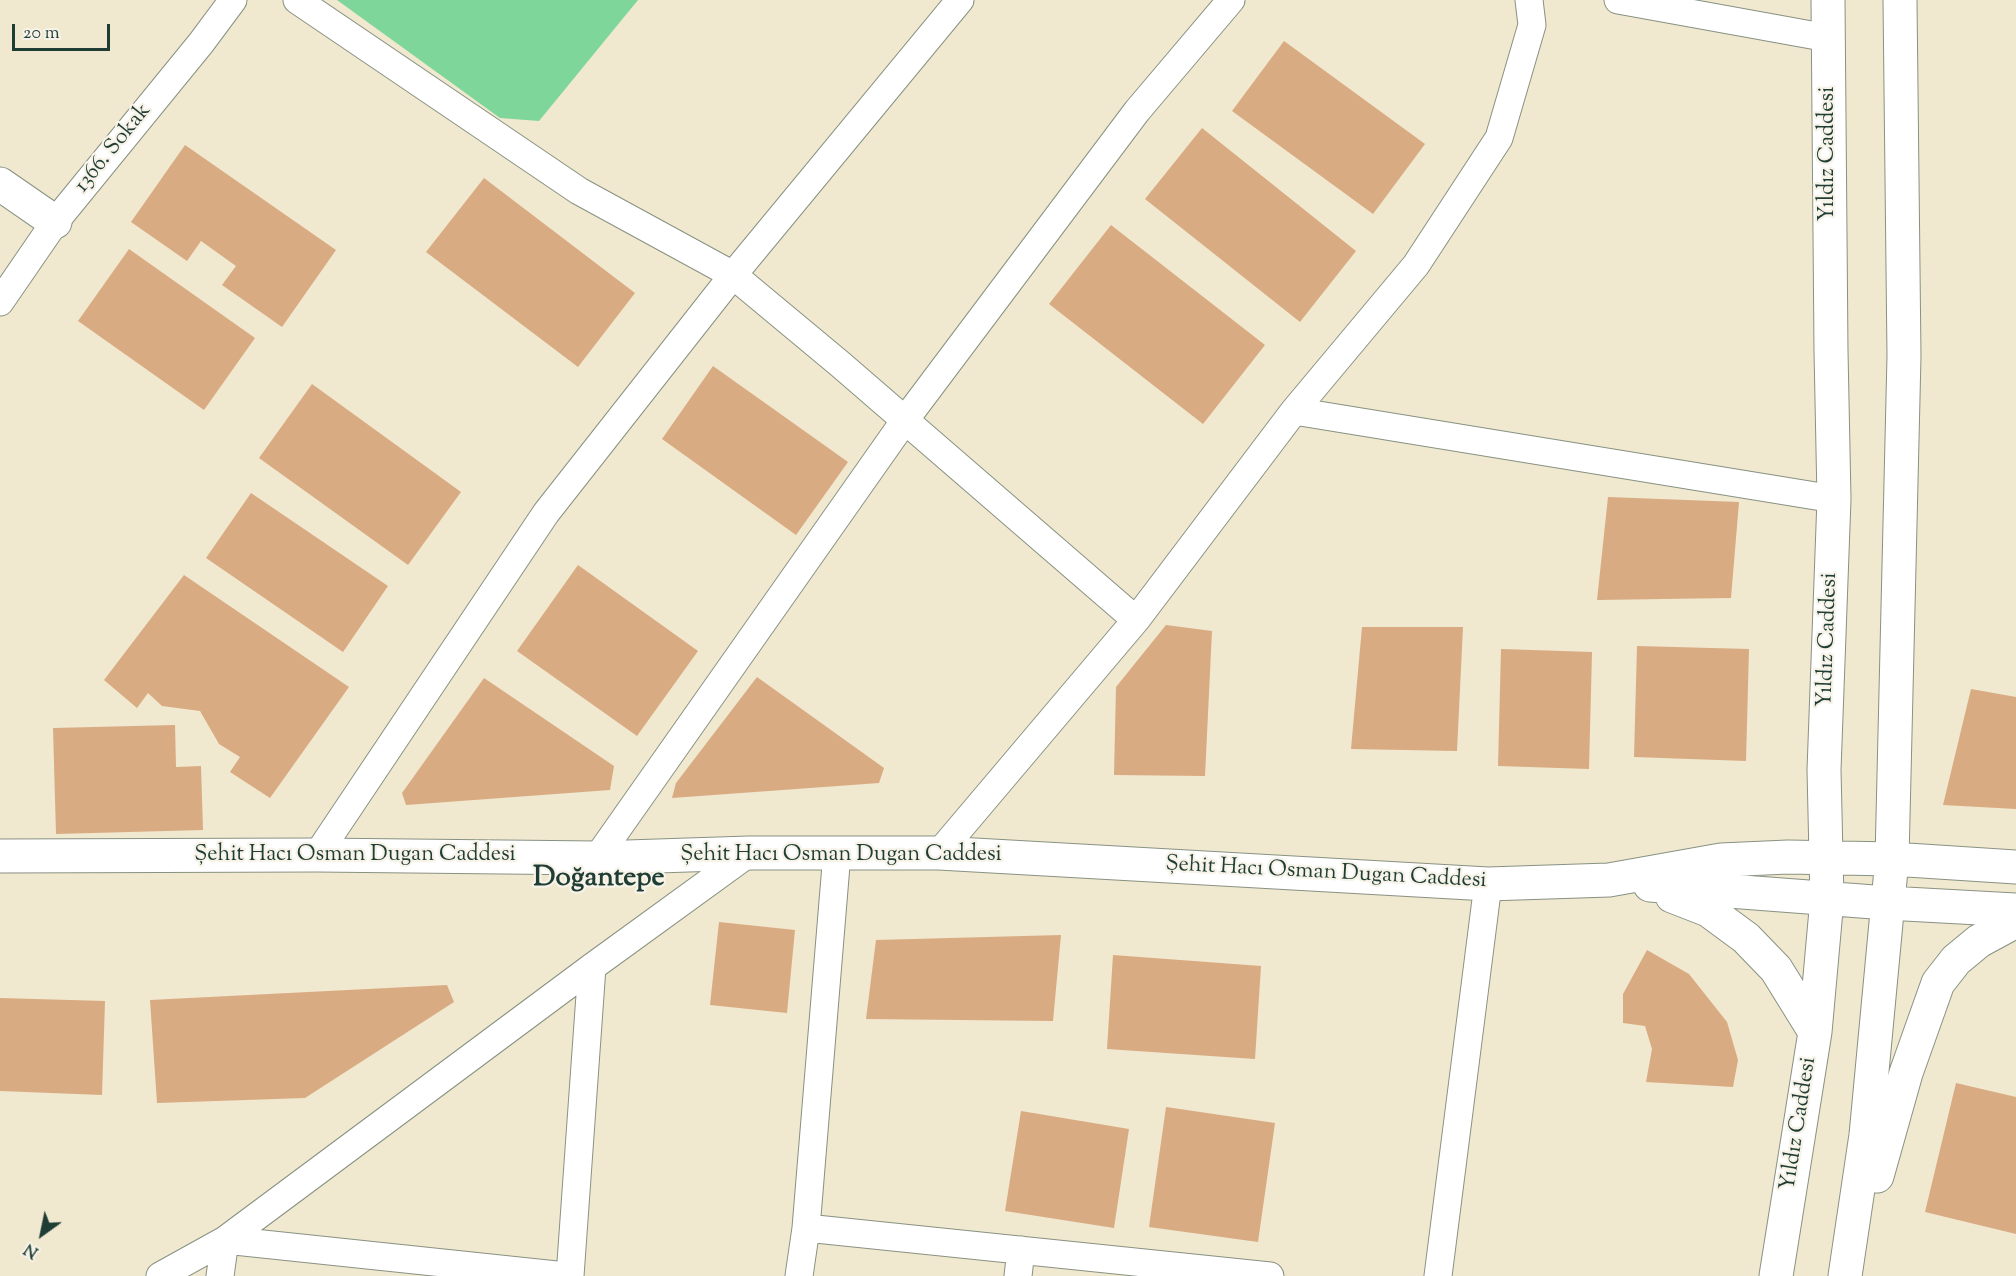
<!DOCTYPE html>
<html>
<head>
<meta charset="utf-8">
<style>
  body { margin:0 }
  #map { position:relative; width:2016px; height:1276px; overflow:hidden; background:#f0e8cf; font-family:"Sorts Mill Goudy",serif }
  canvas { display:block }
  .north { position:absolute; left:12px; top:1204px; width:60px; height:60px; -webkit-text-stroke:4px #f7f3e8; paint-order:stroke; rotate:213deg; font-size:16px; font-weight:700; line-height:24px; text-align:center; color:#1f3d34 }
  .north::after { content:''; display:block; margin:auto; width:21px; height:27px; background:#1f3d34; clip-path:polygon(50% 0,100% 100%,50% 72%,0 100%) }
  .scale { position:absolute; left:12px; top:24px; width:98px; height:27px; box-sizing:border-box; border:3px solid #1f3d34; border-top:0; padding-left:8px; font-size:18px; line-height:21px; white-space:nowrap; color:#1f3d34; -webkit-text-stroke:4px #f7f3e8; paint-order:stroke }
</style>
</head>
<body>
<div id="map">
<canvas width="2016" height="1276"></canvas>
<div class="north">N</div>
<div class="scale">20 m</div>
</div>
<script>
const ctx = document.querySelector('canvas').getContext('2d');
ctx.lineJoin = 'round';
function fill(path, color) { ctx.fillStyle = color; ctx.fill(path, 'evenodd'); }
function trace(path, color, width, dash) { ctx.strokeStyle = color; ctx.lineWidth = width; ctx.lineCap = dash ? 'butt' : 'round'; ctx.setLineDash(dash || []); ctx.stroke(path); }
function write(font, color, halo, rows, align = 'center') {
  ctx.font = font + ' "Sorts Mill Goudy",serif'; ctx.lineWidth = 4.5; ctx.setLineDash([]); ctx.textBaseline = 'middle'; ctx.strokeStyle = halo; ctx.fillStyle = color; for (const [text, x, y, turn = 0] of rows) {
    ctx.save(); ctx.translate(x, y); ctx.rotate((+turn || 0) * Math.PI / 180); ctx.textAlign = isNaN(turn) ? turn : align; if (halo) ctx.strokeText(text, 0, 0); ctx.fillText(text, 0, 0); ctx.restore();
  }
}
fill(new Path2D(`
  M 337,0 L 638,0 L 539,121 L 500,118 Z`), '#7fd69a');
fill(new Path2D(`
  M 1284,41 L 1425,144 L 1373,214 L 1232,111 Z
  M 1202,128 L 1356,251 L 1300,322 L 1145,199 Z
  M 185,145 L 336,250 L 282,327 L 222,285 L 236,266 L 201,241 L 187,261 L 131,222 Z
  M 484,178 L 635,293 L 578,367 L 426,252 Z
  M 1111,225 L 1265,345 L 1203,424 L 1049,304 Z
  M 129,249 L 255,338 L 204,410 L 78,321 Z
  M 713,366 L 848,462 L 796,535 L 662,439 Z
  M 312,384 L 461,492 L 408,565 L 259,458 Z
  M 251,493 L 388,586 L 343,652 L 206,558 Z
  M 1608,497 L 1739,502 L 1731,598 L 1597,600 Z
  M 578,565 L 698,651 L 637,736 L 517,651 Z
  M 184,575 L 349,687 L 270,798 L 230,772 L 240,757 L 219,744 L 200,711 L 162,706 L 148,693 L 137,708 L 104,680 Z
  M 1166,625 L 1212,631 L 1205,776 L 1114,775 L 1116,687 Z
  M 1362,627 L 1463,627 L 1457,751 L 1351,749 Z
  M 1637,646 L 1749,649 L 1746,761 L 1634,757 Z
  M 1501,649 L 1592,652 L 1589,769 L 1498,766 Z
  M 757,677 L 884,768 L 879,783 L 672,798 L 676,783 Z
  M 484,678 L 614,766 L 610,790 L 406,805 L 402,793 Z
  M 1971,689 L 2016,697 L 2016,809 L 1943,805 Z
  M 175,725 L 176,767 L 201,766 L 203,830 L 56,834 L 53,728 Z
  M 719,922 L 795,930 L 787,1013 L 710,1005 Z
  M 1061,935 L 1053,1021 L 866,1019 L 876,940 Z
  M 1647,950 L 1689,974 L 1727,1022 L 1738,1060 L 1733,1087 L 1646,1082 L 1652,1049 L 1645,1026 L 1623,1023 L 1623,994 Z
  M 1113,955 L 1261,966 L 1255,1059 L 1107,1049 Z
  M 447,985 L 454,1002 L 305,1098 L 157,1103 L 150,1000 Z
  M 0,998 L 105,1001 L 102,1095 L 0,1091 Z
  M 1956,1083 L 2016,1097 L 2016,1234 L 1925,1212 Z
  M 1166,1107 L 1275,1123 L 1258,1242 L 1149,1227 Z
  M 1021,1111 L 1129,1129 L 1114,1228 L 1005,1211 Z`), '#d9ab83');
const minor = new Path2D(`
  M 297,0 L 579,191 L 733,275 L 840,364 L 1136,620
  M 1618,0 L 1828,38
  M 0,302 L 55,222 L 201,43 L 233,0
  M 1294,411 L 1834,499
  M 939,853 L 1136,620 L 1294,411 L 1416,265 L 1499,138 L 1532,25 L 1529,0
  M 317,855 L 546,513 L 733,275 L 960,0
  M 597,858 L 905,420 L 1137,111 L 1231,0
  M 806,1228 L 1270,1276
  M 225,1240 L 566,1276
  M 160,1276 L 225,1240 L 592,967 L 749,853
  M 220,1276 L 225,1240
  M 570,1276 L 592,967
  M 799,1276 L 806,1228 L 837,853
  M 1018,1276 L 1021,1250
  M 1438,1276 L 1488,884`);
const tertiary = new Path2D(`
  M 0,184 L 55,222`);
const secondary = new Path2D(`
  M 0,856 L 317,855 L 597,858 L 749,853 L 939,853 L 1488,884 L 1609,880 L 1721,860 L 1788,857 L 1892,859 L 2016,867
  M 1650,885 L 1887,903 L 2016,910
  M 1672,896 L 1708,910 L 1746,938 L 1776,969 L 1815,1032
  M 1877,1176 L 1906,1073 L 1938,983 L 1956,960 L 1979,941 L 2016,921
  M 1776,1276 L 1815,1032 L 1827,899 L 1824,770 L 1834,499 L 1831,351 L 1828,0
  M 1845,1276 L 1866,1135 L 1892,859 L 1904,356 L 1900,0`);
trace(minor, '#889282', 29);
trace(tertiary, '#889282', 35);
trace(secondary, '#889282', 35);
trace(minor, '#fff', 27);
trace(tertiary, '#fff', 33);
trace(secondary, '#fff', 33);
write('22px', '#1f3d34', '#f7f3e8', [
  ["1366. Sokak",114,149,-51],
  ["Yıldız Caddesi",1829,154,-90],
  ["Yıldız Caddesi",1829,640,-88],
  ["Şehit Hacı Osman Dugan Caddesi",355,856],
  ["Şehit Hacı Osman Dugan Caddesi",841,856],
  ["Şehit Hacı Osman Dugan Caddesi",1326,874,3],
  ["Yıldız Caddesi",1800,1124,-81]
]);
write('bold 28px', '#1f3d34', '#f7f3e8', [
  ["Doğantepe",599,880]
]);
</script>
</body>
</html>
